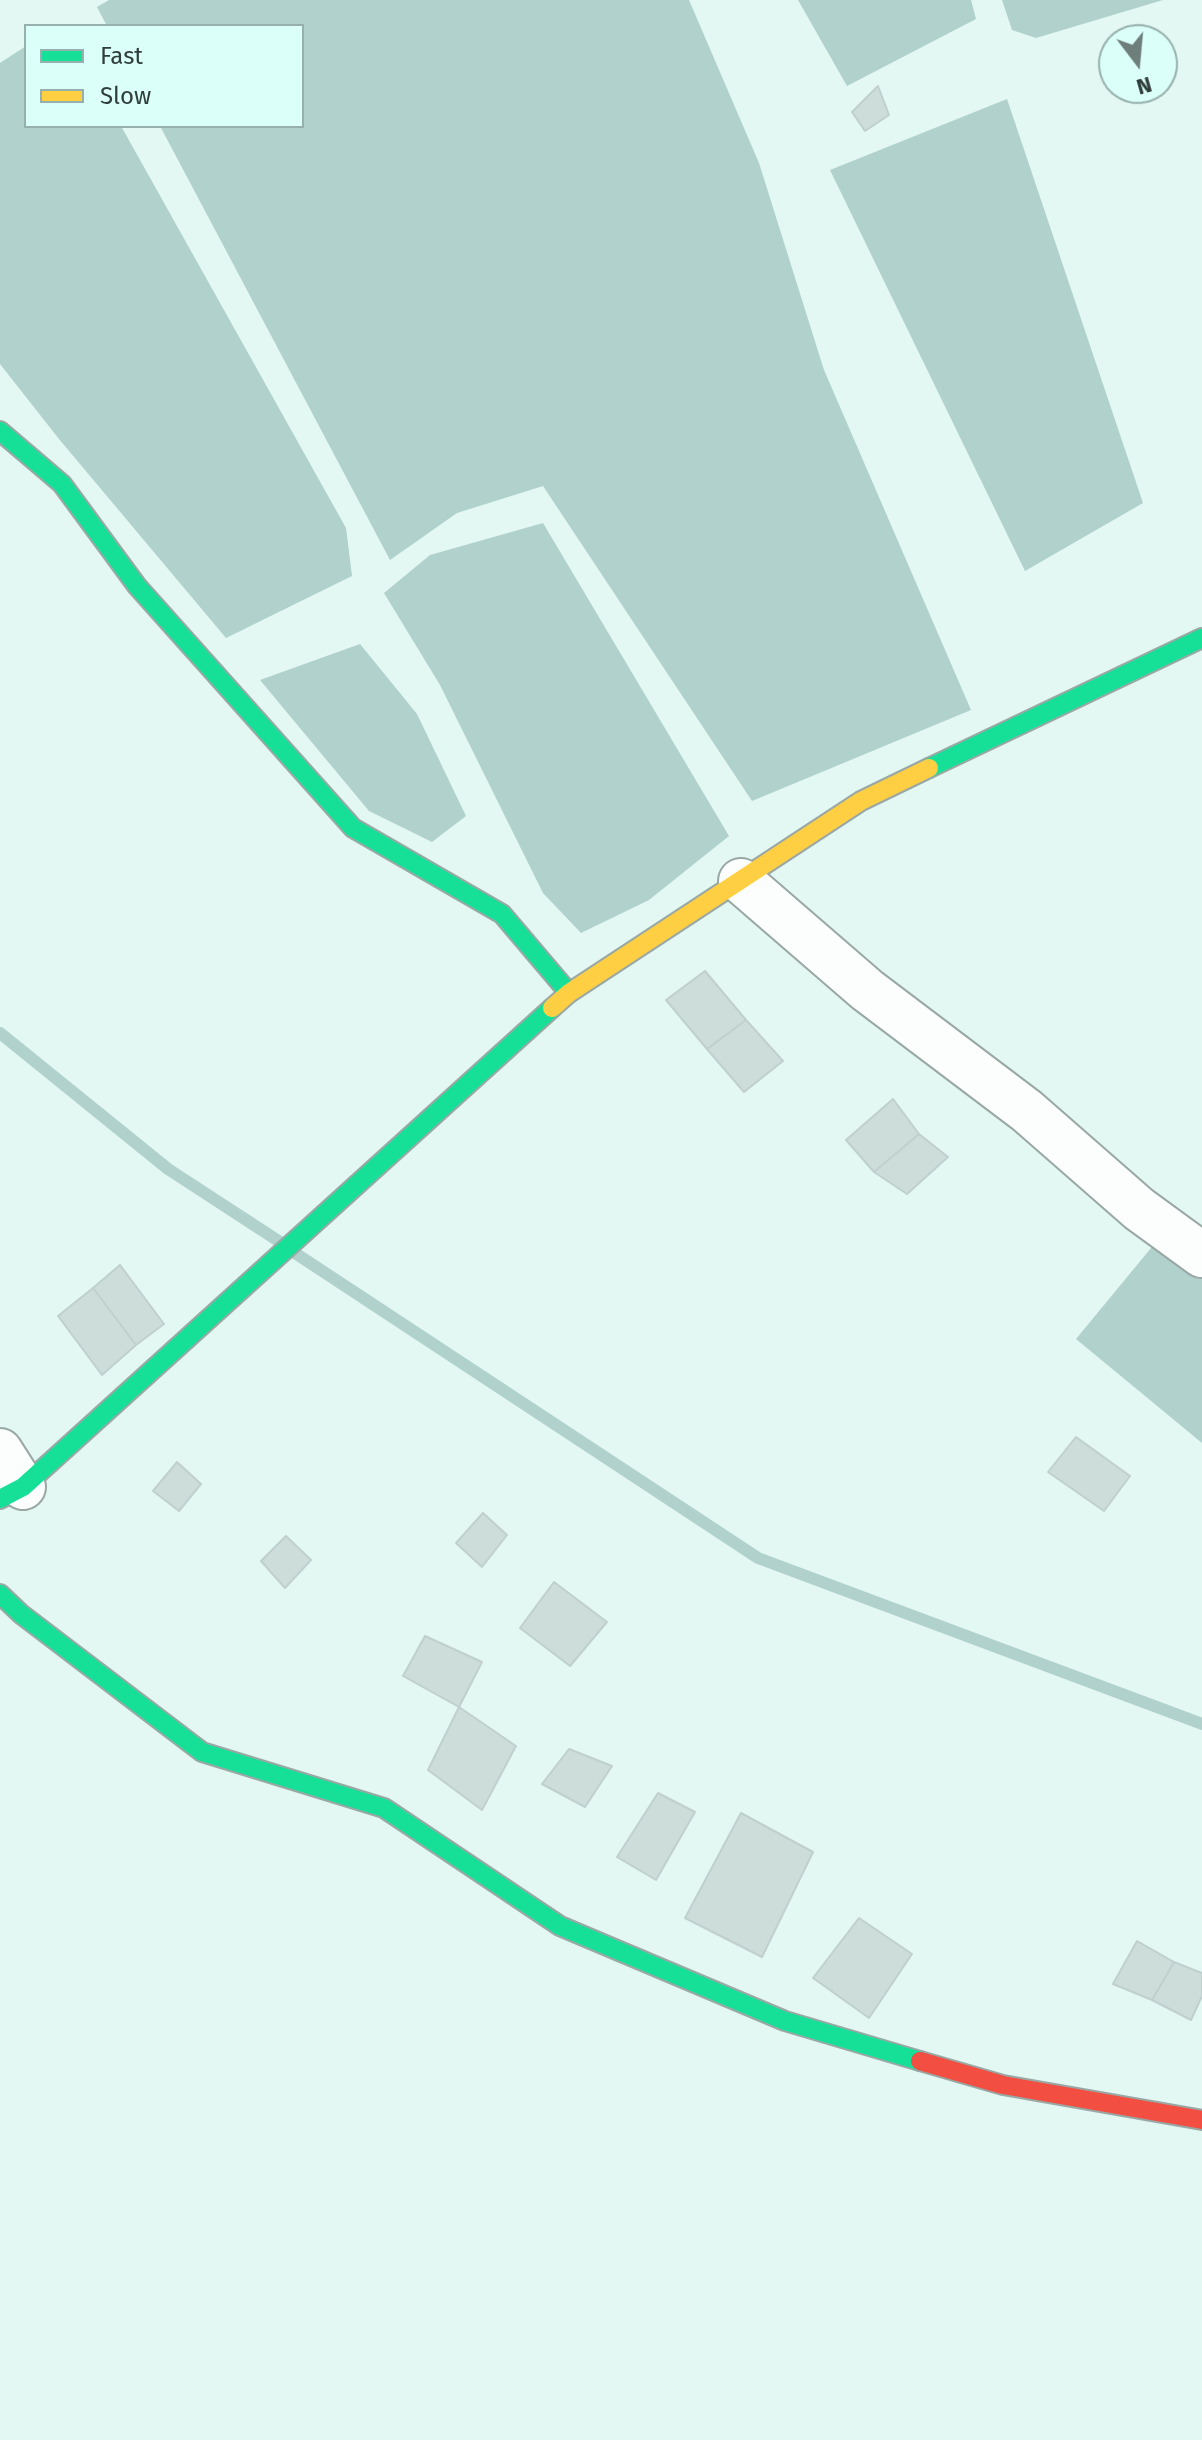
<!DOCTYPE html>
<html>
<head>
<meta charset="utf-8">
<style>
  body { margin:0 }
  #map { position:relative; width:1202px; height:2440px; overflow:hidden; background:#e3f7f3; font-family:"Fira Sans",sans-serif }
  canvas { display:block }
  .legend { position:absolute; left:24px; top:24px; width:280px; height:104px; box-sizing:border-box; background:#dbfff9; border:2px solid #96b1ad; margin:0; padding:10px 14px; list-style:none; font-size:24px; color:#2f3d3b }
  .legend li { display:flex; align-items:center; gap:16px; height:40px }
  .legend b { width:40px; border:2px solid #96b1ad }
  .north { position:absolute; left:1098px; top:24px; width:80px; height:80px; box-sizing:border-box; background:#dbfff9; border:2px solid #96b1ad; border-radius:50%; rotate:164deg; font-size:22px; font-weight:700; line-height:32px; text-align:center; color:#2f3d3b }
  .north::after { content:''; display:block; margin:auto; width:28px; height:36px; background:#6e7e7b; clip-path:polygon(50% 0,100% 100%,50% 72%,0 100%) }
</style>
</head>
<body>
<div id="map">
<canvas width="1202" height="2440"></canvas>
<ul class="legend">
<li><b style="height:10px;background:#16e098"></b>Fast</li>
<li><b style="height:10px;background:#ffcf43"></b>Slow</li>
</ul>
<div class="north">N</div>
</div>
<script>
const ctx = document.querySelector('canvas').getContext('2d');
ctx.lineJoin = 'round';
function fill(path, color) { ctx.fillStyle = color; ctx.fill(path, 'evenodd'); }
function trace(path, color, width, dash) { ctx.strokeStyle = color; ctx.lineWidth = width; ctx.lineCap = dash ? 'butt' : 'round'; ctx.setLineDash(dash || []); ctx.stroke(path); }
fill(new Path2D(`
  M 109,0 L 689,0 L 759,163 L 824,370 L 971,710 L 752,801 L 543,486 L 457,513 L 390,560 L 160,126 L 302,126 L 302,26 L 107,26 L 97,7 Z
  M 798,0 L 971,0 L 976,19 L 847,86 Z
  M 1002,0 L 1163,0 L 1036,38 L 1012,30 Z
  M 26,46 L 26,126 L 121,126 L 346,528 L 352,576 L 226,638 L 59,439 L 0,364 L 0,63 Z
  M 1007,99 L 1143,503 L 1025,571 L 830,170 Z
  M 543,523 L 729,836 L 649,900 L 581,933 L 543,893 L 440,685 L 384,593 L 430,555 Z
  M 360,644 L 417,714 L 466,816 L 432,842 L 369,811 L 260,680 Z
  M 1156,1242 L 1202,1279 L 1202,1443 L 1076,1339 Z`), '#b0d1cc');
trace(new Path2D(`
  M 0,1033 L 168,1169 L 280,1242
  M 295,1253 L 758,1558 L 1202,1724`), '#b0d1cc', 12);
const building = new Path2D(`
  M 878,86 L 889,115 L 865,131 L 852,112 Z
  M 705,971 L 746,1020 L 707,1049 L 666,1000 Z
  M 746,1020 L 783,1061 L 744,1092 L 707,1049 Z
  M 893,1099 L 919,1134 L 874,1172 L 846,1140 Z
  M 919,1134 L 948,1157 L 907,1194 L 874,1172 Z
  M 120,1265 L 164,1324 L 136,1345 L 93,1288 Z
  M 93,1288 L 136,1345 L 102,1375 L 58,1316 Z
  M 1076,1437 L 1130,1476 L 1104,1511 L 1048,1472 Z
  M 177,1462 L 201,1484 L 179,1511 L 153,1491 Z
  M 483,1513 L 507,1535 L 482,1567 L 456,1543 Z
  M 286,1536 L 311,1560 L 285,1588 L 261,1561 Z
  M 554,1582 L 607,1622 L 570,1666 L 520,1628 Z
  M 425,1636 L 482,1662 L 459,1707 L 403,1676 Z
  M 459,1707 L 516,1746 L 482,1810 L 428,1770 Z
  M 569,1749 L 612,1766 L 585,1807 L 542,1784 Z
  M 658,1793 L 695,1812 L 656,1880 L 617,1857 Z
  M 741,1813 L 813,1852 L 762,1957 L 685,1918 Z
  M 859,1918 L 912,1954 L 869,2018 L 813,1978 Z
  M 1137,1941 L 1174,1962 L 1152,2000 L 1113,1984 Z
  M 1174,1962 L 1202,1973 L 1202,1996 L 1191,2020 L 1152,2000 Z`);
fill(building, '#cdddda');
trace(building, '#c0d0ce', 2);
const street = new Path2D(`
  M 741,881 L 867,990 L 1027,1111 L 1139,1209 L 1202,1255
  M 0,1451 L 23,1487`);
const fast = new Path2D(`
  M 0,431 L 62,484 L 137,586 L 353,828 L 502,914 L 569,993
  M 929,768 L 1202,638
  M 0,1499 L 23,1487 L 552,1008
  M 0,1594 L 21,1614 L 202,1752 L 384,1808 L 560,1926 L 785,2021 L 920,2061`);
const slow = new Path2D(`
  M 552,1008 L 569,993 L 861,801 L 929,768`);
const jam = new Path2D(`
  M 920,2061 L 1003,2085 L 1202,2120`);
trace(street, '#99a8a5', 48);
trace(fast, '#99a8a5', 22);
trace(slow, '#99a8a5', 22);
trace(jam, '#99a8a5', 22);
trace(street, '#fbfefd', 44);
trace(fast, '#16e098', 18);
trace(slow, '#ffcf43', 18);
trace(jam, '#f24e42', 18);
</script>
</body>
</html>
